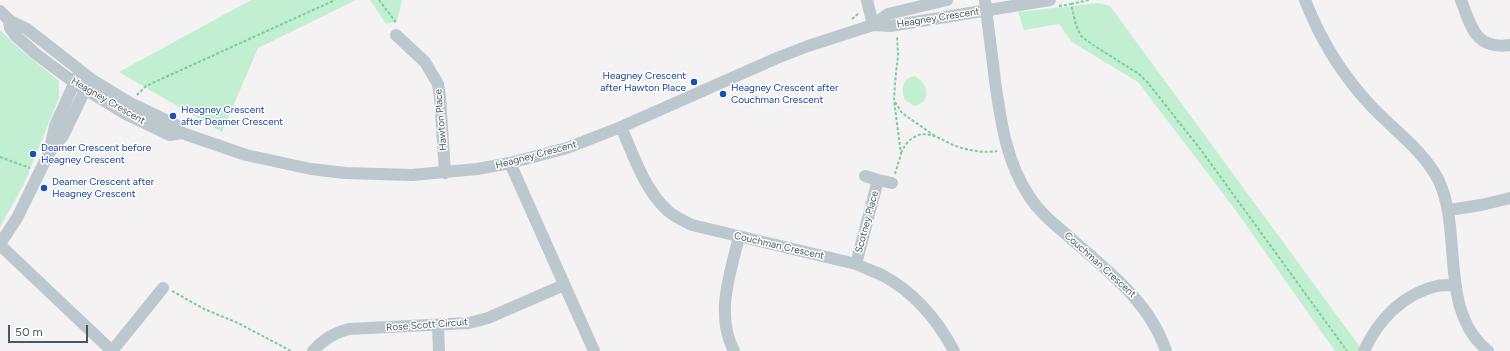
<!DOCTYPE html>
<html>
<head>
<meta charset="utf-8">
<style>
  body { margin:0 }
  #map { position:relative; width:1510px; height:351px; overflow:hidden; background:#f4f2f2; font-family:Figtree,sans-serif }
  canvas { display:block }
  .scale { position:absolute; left:8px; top:325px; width:80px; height:18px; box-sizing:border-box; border:2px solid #49565f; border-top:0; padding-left:5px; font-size:12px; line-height:14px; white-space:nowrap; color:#49565f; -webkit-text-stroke:3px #fff; paint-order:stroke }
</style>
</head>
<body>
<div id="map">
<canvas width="1510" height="351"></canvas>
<div class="scale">50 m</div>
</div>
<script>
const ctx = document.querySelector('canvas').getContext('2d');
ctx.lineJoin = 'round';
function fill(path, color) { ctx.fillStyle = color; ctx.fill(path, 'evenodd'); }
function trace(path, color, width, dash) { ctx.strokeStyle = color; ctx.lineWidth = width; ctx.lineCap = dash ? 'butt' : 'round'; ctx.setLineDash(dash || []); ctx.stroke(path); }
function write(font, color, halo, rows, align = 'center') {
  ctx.font = font + ' Figtree,sans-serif'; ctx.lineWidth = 3; ctx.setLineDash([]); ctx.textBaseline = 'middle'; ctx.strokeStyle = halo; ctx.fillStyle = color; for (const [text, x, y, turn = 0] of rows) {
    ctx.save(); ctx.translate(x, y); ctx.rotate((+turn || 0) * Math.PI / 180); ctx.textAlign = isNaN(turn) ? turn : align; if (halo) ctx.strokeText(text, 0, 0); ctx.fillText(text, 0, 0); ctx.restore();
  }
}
fill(new Path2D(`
  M 251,0 L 356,0 L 258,48 L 222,132 L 119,72 Z
  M 370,0 L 402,0 L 397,21 L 386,24 Z
  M 1097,3 L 1110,6 L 1360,347 L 1359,351 L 1335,351 L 1234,208 L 1138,82 L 1072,42 L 1059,24 L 1024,30 L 1018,12 Z
  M 0,30 L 22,51 L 59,81 L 59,98 L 24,184 L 0,227 Z
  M 914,76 C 929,82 932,103 914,106 L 905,100 C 901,90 902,79 914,76 Z`), '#c2efd1');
trace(new Path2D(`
  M 379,0 L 395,21 L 395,24
  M 1071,4 L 1089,0
  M 1059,6 L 1071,4 L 1076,25 L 1081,36 L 1093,45 L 1139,74 L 1148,83 L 1201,150 L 1347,351
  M 852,19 L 859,13
  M 137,95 L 146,86 L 335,0
  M 895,102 L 902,113 L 935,136
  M 901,153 C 904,147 907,141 913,138 C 929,127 944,143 959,147 C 971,151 985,153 997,151
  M 0,157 L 30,168
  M 895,174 L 901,154 L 894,101 L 895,83 L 898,55 L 897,36
  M 172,291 L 204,309 L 238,323 L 291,351`), '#7acd9f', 2, [3, 2]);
trace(new Path2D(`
  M 867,0 L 873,25
  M 985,0 C 988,27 992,54 995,81 C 1001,122 1006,161 1029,196 C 1039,212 1053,223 1067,235 C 1105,269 1150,301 1166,351
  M 1305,0 C 1320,39 1343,76 1372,107 C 1395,131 1424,151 1439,181 C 1463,233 1438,311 1488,351
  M 1461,0 C 1471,26 1475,50 1510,45
  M 0,11 L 9,20 L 27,29 L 91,79 L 132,104 L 176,125 L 182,133
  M 9,20 L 10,28 L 15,35 L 36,54 L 75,83 L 126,114 L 170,135 L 182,133 L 246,155 L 311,169 L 345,173 L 412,175 L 477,169 L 510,163 L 567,148 L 621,127 L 777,58 L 808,46 L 873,25 L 888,14 L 947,0
  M 873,25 L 890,26 L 1050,0
  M 396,35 L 425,62 L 438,84 L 440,97 L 445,173
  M 621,127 C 634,156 644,189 668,211 C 675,217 684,221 692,225 L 856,264 C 864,268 873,271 882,275 C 914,292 937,319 954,351
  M 49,153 L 63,136 L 88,84
  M 510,163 L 594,351
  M 865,176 L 878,180
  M 1449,210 L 1481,205 L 1510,198
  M 0,244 L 17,218 L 45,161 L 49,153 L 55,126 L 77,77
  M 0,245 L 112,351
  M 856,264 L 878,180 L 892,183
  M 438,326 L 439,351
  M 112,351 L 163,288
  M 313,351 C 324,339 334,333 349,329 L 469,323 L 488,318 L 564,285
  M 734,351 C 715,314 730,274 739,237
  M 1364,351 C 1378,320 1403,294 1437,286 C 1443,285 1450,285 1456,285`), '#bdc7ce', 12);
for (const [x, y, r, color] of [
  [694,82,4,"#1a4fb4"],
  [723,94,4,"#1a4fb4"],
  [173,116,4,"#1a4fb4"],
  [33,154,4,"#1a4fb4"],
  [44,188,4,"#1a4fb4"]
]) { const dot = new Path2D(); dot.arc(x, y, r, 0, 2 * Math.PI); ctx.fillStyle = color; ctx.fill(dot); trace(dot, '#fff', 1.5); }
write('10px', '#49565f', '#fff', [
  ["Heagney Crescent",938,18,-9],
  ["Heagney Crescent",108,101,30],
  ["Hawton Place",441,120,-95],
  ["Heagney Crescent",536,155,-15],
  ["Scotney Place",867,222,-75],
  ["Couchman Crescent",779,246,13],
  ["Couchman Crescent",1100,265,42],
  ["Rose Scott Circuit",427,325,-4]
]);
write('10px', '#164399', '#fff', [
  ["Heagney Crescent",686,76,"right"],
  ["after Hawton Place",686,88,"right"],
  ["Heagney Crescent after",731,88],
  ["Couchman Crescent",731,100],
  ["Heagney Crescent",181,110],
  ["after Deamer Crescent",181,122],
  ["Deamer Crescent before",41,148],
  ["Heagney Crescent",41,160],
  ["Deamer Crescent after",52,182],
  ["Heagney Crescent",52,194]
], 'left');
</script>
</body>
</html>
